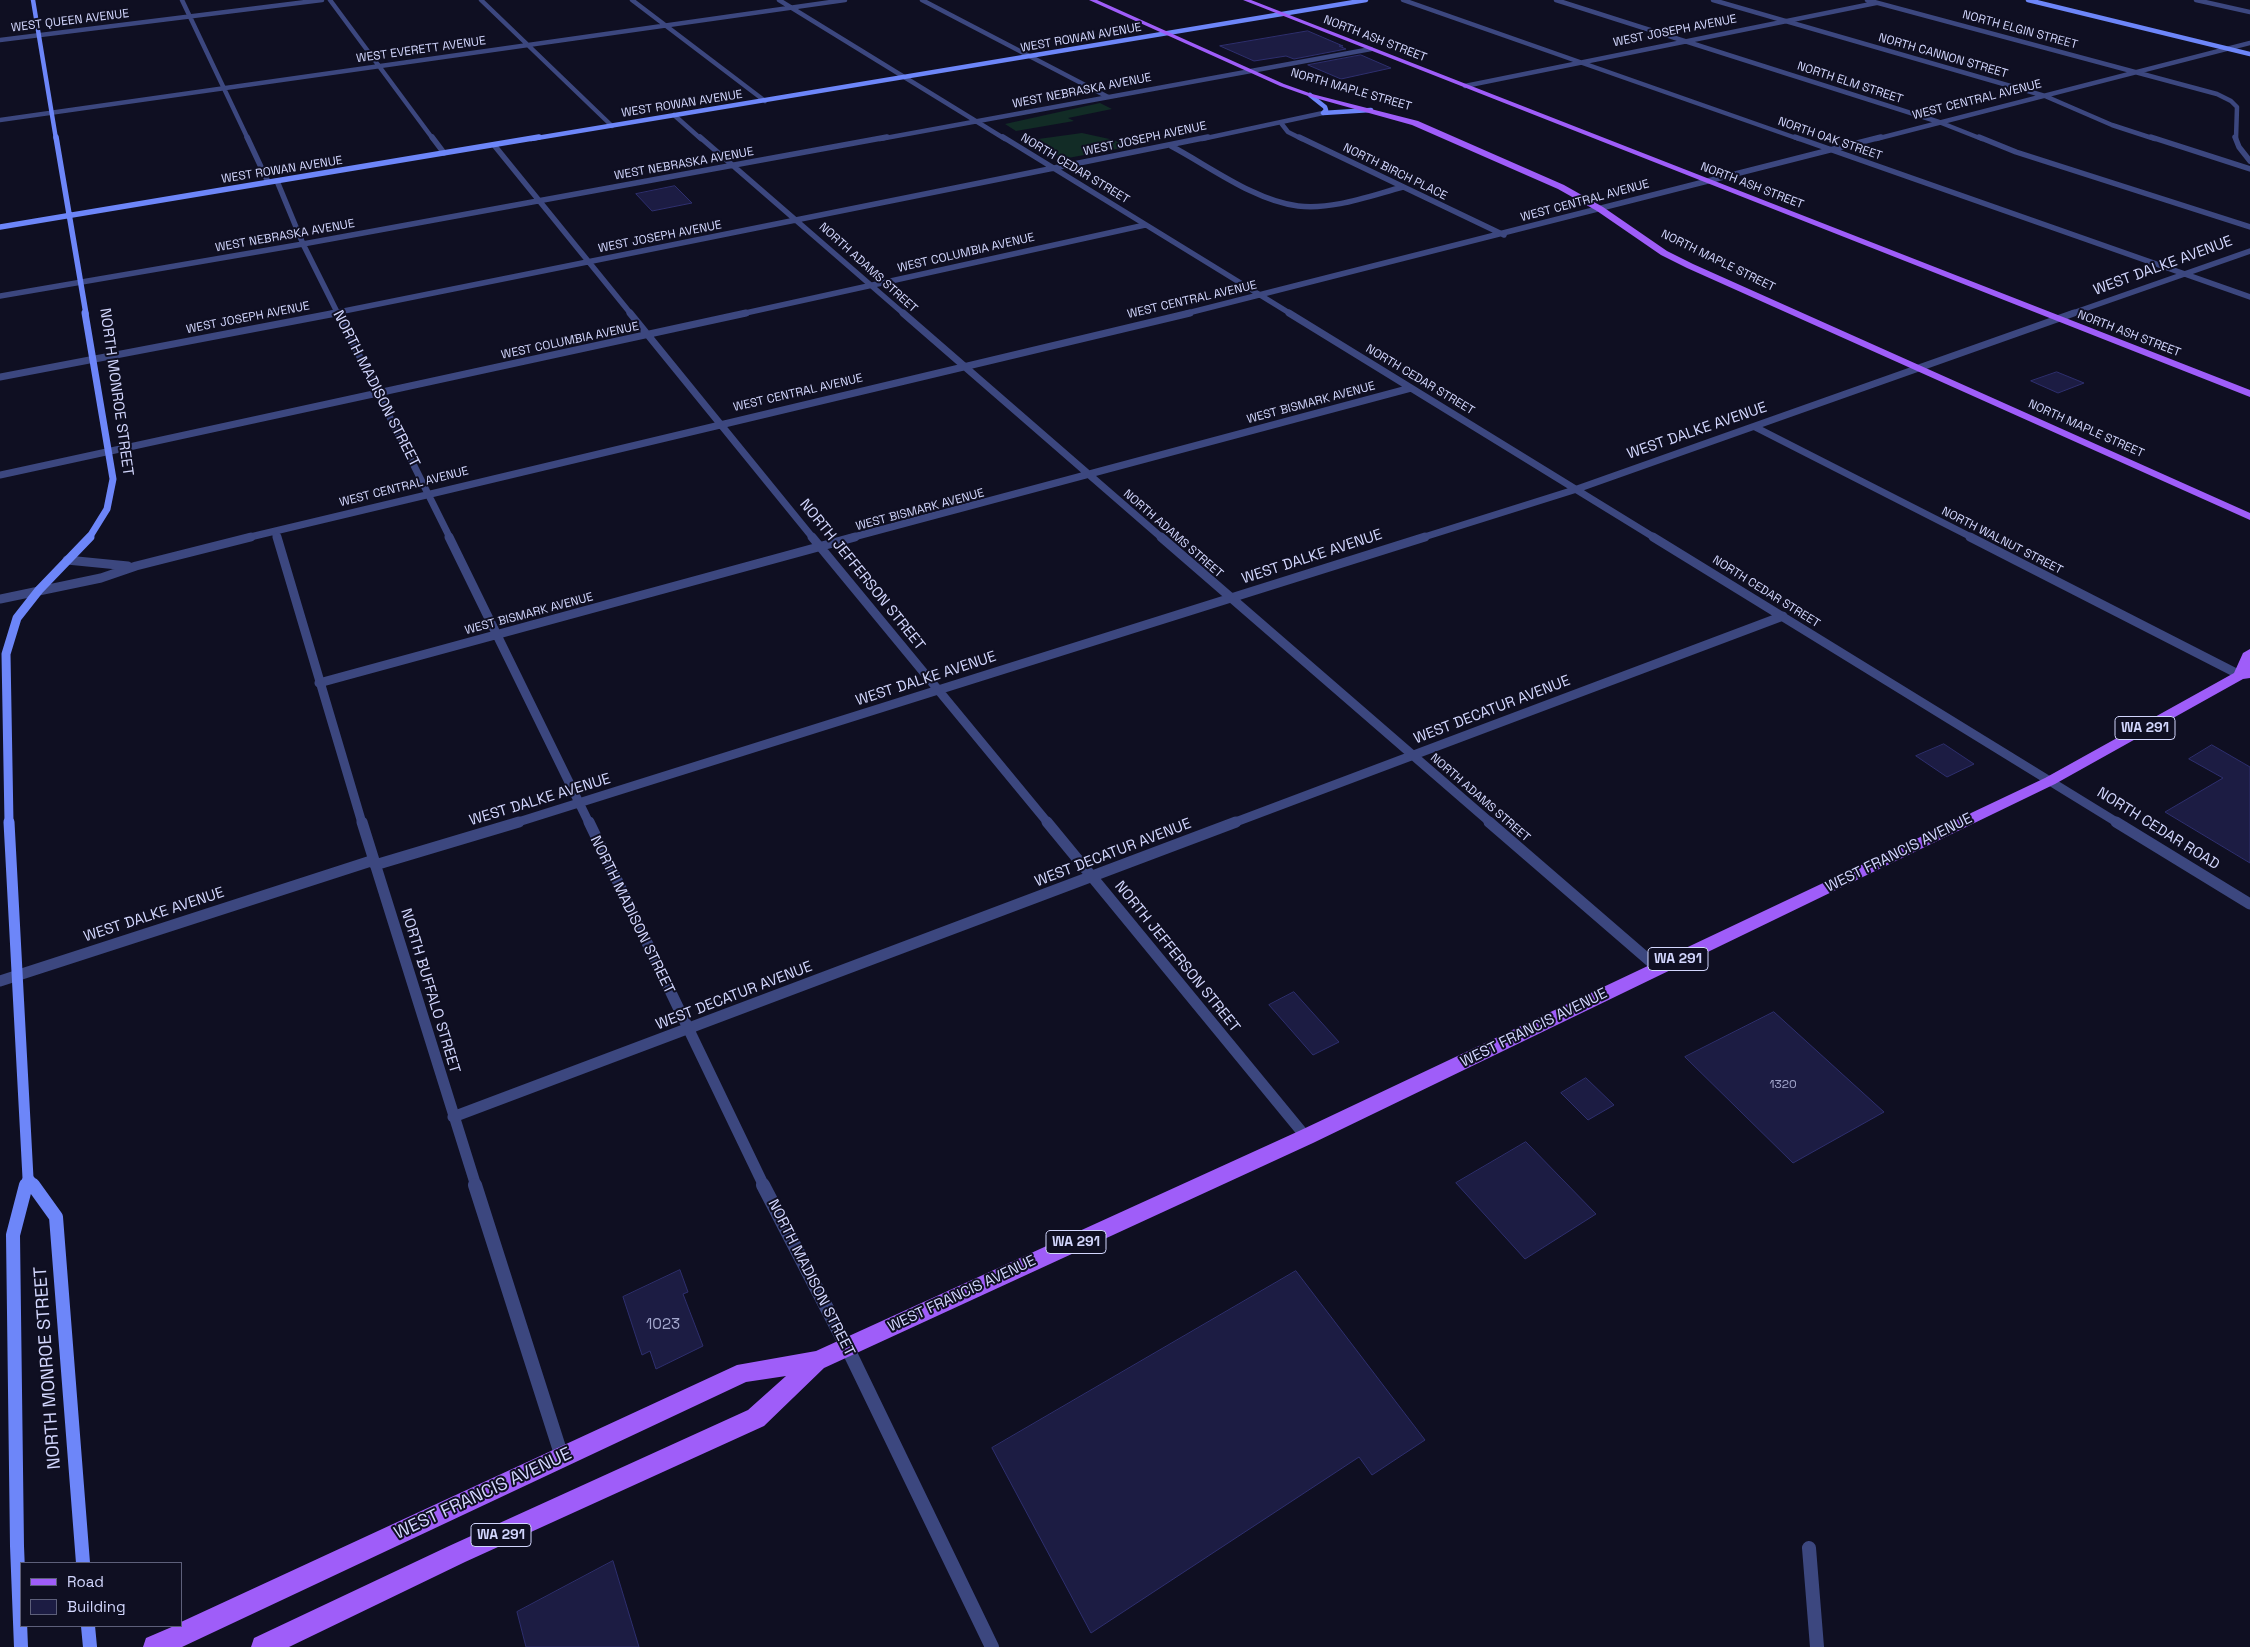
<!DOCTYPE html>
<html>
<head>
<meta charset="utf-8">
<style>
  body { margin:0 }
  #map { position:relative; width:2250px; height:1647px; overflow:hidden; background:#0f0f22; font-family:"Space Grotesk",sans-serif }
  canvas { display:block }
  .legend { position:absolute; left:20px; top:1562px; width:162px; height:65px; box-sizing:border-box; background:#0f0f22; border:1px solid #5d5f7a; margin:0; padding:6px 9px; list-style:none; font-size:15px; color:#d2d6fd }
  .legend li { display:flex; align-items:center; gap:10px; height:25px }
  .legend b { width:25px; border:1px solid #5d5f7a }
</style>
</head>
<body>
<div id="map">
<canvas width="2250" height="1647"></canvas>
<ul class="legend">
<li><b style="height:6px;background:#9f5df9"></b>Road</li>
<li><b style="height:14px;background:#1c1c43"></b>Building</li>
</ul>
</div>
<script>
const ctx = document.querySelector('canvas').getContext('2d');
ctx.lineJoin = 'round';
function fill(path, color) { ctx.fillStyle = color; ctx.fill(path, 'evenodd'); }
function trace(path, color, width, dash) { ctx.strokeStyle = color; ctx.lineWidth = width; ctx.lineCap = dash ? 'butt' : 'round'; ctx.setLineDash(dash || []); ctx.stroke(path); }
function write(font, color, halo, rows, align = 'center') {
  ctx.font = font + ' "Space Grotesk",sans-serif'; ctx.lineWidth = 4; ctx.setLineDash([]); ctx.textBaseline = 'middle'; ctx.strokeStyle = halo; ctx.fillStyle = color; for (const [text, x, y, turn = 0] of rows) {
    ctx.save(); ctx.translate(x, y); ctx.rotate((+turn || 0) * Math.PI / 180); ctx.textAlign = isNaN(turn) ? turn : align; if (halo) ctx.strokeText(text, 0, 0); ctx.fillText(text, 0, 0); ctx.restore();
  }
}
fill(new Path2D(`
  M 1100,103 L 1112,109 L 1068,118 L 1074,121 L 1016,131 L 1005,124 Z
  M 1082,133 L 1114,140 L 1127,147 L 1068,158 L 1060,157 L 1031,140 Z`), '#122c26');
const building = new Path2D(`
  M 1308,31 L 1343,46 L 1339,46 L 1346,49 L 1294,59 L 1286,56 L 1254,61 L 1220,46 Z
  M 1361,55 L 1391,68 L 1341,79 L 1308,65 Z
  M 675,186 L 692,203 L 652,211 L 636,194 Z
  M 2057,372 L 2084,383 L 2058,393 L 2031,381 Z
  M 1944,744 L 1974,764 L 1947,777 L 1916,756 Z
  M 2212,745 L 2250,767 L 2250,863 L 2165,812 L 2223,778 L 2189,759 Z
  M 1294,992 L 1339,1042 L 1313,1055 L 1269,1005 Z
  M 1774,1012 L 1884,1112 L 1793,1163 L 1685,1057 Z
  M 1586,1078 L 1614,1105 L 1588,1120 L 1561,1093 Z
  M 1526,1142 L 1596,1214 L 1525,1259 L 1456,1183 Z
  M 680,1270 L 688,1292 L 683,1294 L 703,1346 L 656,1369 L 650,1351 L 642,1355 L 623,1297 Z
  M 1296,1271 L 1425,1440 L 1372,1475 L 1359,1457 L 1091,1633 L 992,1448 Z
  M 613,1561 L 639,1647 L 526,1647 L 517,1612 Z`);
fill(building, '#1c1c43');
trace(building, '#2e2f6e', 1);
trace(new Path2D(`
  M 182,0 L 248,139
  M 330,0 L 433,139
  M 481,0 L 612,126
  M 632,0 L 765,101
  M 779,0 L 1005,139
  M 922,0 L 1108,97
  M 1403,0 L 1799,139
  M 1556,0 L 1939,122 L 1982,139
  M 1713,0 L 2045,96 L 2112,125 L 2155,139
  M 1867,0 L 2217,94 L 2231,101 L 2237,107 L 2236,139
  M 2196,0 L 2250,12
  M 0,40 L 322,0
  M 1465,86 L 1876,3
  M 674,115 L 701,139
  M 0,120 L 845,0
  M 1281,123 L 1288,132 L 1302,139
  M 880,139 L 1371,49
  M 1202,139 L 1323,113
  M 1876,139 L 2250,43`), '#3c477f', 4.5);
trace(new Path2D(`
  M 247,137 L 268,182
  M 432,137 L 444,153
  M 700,137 L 904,314
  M 1003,137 L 1291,314
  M 1299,137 L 1504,235
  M 1795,137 L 2250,297
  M 1979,137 L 2016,152 L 2250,227
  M 2151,137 L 2250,169
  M 2235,137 L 2239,147 L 2250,161
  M 494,145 L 631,314
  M 1171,146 C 1209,166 1255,201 1298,206 C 1333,210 1369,196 1403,187
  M 277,181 L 303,244 L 338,314
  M 0,296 L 303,244 L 887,137
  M 329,314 L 1208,137
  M 741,314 L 1145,225
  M 1184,314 L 1881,137
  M 2070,314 L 2250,251`), '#3c477f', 5.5);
trace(new Path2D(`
  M 338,313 L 450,538
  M 630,313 L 813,538
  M 903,313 L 1162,538
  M 1289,313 L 1655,538
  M 0,377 L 336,313
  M 1755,427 L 1973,538
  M 0,475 L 746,313
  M 275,531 L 277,538
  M 246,538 L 1190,313
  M 850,538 L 1411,388
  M 1421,538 L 1577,489 L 2074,313`), '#3c477f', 7);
trace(new Path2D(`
  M 277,537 L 362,823
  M 449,537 L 589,823
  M 812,537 L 1048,823
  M 1161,537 L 1491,823
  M 1653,537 L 2118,823
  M 1970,537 L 2240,675
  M 67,560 L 128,566
  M 0,599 L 101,578 L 136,566 L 251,537
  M 319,683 L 855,537
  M 515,823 L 1425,537
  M 1233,823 L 1783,616`), '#3c477f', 9);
trace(new Path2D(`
  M 362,822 L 476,1186
  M 589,822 L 764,1186
  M 1047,822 L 1306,1137
  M 1489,822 L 1658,968
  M 2116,822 L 2250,904
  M 375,865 L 519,822
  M 0,981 L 374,860
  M 453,1117 L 1236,822`), '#3c477f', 11);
trace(new Path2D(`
  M 475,1185 L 562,1457
  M 763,1185 L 847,1347 L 992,1647
  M 1809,1548 L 1817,1647`), '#3c477f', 14);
trace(new Path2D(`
  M 33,0 L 56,139
  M 2028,0 L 2250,54
  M 1310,95 L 1325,107 L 1326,110 L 1323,113 L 1371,110
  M 531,139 L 1366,0`), '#6d86f9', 4.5);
trace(new Path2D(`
  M 56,137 L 86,314
  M 0,227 L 539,137`), '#6d86f9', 5.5);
trace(new Path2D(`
  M 85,313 L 113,479 L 107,509 L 89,538`), '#6d86f9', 7);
trace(new Path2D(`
  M 9,823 L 6,654 L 17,618 L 39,590 L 90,537`), '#6d86f9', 9);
trace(new Path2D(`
  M 9,822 L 28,1178 L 26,1186
  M 28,1178 L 34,1186`), '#6d86f9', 11);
trace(new Path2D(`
  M 33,1185 L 56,1217 L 83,1563
  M 88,1626 L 90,1647
  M 21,1647 L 17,1546 L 13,1235 L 26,1185`), '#6d86f9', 14);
fill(new Path2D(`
  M 1089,0 L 1097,0 L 1284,84 L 1312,94 L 1418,121 L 1564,185 L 1603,207 L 1667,251 L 1693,264 L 2250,513 L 2250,520 L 1687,268 L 1661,255 L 1597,211 L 1558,189 L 1412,125 L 1308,96 L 1280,86 Z
  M 1243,0 L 1251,0 L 2250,390 L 2250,397 Z
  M 2250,649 L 2250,678 L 2243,679 L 2055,784 L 1313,1143 L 824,1368 L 764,1426 L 465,1562 L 289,1647 L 251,1647 L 254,1638 L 449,1546 L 748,1410 L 786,1376 L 746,1382 L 182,1647 L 143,1647 L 146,1638 L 174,1626 L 181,1626 L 181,1622 L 737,1365 L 816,1351 L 1299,1131 L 2045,778 L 2234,673 L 2243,653 Z`), '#9f5df9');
write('12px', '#d2d6fd', '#0f0f22', [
  ["WEST QUEEN AVENUE",70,21,-7],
  ["NORTH ELGIN STREET",2020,30,15],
  ["WEST JOSEPH AVENUE",1675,31,-11],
  ["WEST ROWAN AVENUE",1081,38,-10],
  ["NORTH ASH STREET",1375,39,21],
  ["WEST EVERETT AVENUE",421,50,-8],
  ["NORTH CANNON STREET",1943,56,16],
  ["NORTH ELM STREET",1850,83,18],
  ["NORTH MAPLE STREET",1351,90,16],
  ["WEST NEBRASKA AVENUE",1082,91,-11],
  ["WEST CENTRAL AVENUE",1977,100,-14],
  ["WEST ROWAN AVENUE",682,104,-9],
  ["WEST JOSEPH AVENUE",1145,139,-12],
  ["NORTH OAK STREET",1830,139,19],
  ["WEST NEBRASKA AVENUE",684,164,-10],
  ["NORTH CEDAR STREET",1075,169,31],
  ["WEST ROWAN AVENUE",282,170,-9],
  ["NORTH BIRCH PLACE",1395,172,26],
  ["NORTH ASH STREET",1752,186,21],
  ["WEST CENTRAL AVENUE",1585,201,-15],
  ["WEST NEBRASKA AVENUE",285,236,-10],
  ["WEST JOSEPH AVENUE",660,237,-11],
  ["WEST COLUMBIA AVENUE",966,253,-13],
  ["NORTH MAPLE STREET",1718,261,26],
  ["NORTH ADAMS STREET",868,268,42],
  ["WEST CENTRAL AVENUE",1192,300,-13],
  ["WEST JOSEPH AVENUE",248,318,-11],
  ["NORTH ASH STREET",2129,334,21],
  ["WEST COLUMBIA AVENUE",570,341,-12],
  ["NORTH CEDAR STREET",1420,380,31],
  ["WEST CENTRAL AVENUE",798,393,-13],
  ["WEST BISMARK AVENUE",1311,403,-15],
  ["NORTH MAPLE STREET",2086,429,24],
  ["WEST CENTRAL AVENUE",404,487,-14],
  ["WEST BISMARK AVENUE",920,510,-15],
  ["NORTH ADAMS STREET",1173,534,41],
  ["NORTH WALNUT STREET",2002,541,27],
  ["NORTH CEDAR STREET",1766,592,32],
  ["WEST BISMARK AVENUE",529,614,-15],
  ["NORTH ADAMS STREET",1480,798,41]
]);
write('12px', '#a4a8ce', null, [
  ["1320",1783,1085]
]);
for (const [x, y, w] of [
  [2145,728,60],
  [1678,959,60],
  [1076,1242,60],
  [501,1535,60]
]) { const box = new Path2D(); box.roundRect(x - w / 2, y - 11.5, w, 23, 4); ctx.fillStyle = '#0f0f22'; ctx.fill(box); trace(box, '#d2d6fd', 1); }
write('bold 14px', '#d2d6fd', null, [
  ["WA 291",2145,728],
  ["WA 291",1678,959],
  ["WA 291",1076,1242],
  ["WA 291",501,1535]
]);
write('15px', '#d2d6fd', '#0f0f22', [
  ["WEST DALKE AVENUE",2163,266,-20],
  ["NORTH MADISON STREET",376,389,63],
  ["NORTH MONROE STREET",116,392,82],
  ["WEST DALKE AVENUE",1697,431,-19],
  ["WEST DALKE AVENUE",1312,557,-18],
  ["NORTH JEFFERSON STREET",862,575,51],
  ["WEST DALKE AVENUE",926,679,-18],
  ["WEST DECATUR AVENUE",1492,710,-21],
  ["WEST DALKE AVENUE",540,800,-17],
  ["NORTH CEDAR ROAD",2158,829,32],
  ["WEST DECATUR AVENUE",1113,853,-21],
  ["WEST FRANCIS AVENUE",1899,853,-26],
  ["WEST DALKE AVENUE",154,915,-18],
  ["NORTH MADISON STREET",632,915,64],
  ["NORTH JEFFERSON STREET",1177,957,51],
  ["NORTH BUFFALO STREET",430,991,73],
  ["WEST DECATUR AVENUE",734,996,-21],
  ["WEST FRANCIS AVENUE",1534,1028,-26],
  ["NORTH MADISON STREET",811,1278,63],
  ["WEST FRANCIS AVENUE",962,1294,-25]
]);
write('15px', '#a4a8ce', null, [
  ["1023",663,1325]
]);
write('18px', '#d2d6fd', '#0f0f22', [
  ["NORTH MONROE STREET",48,1368,-94],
  ["WEST FRANCIS AVENUE",483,1494,-25]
]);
</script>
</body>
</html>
